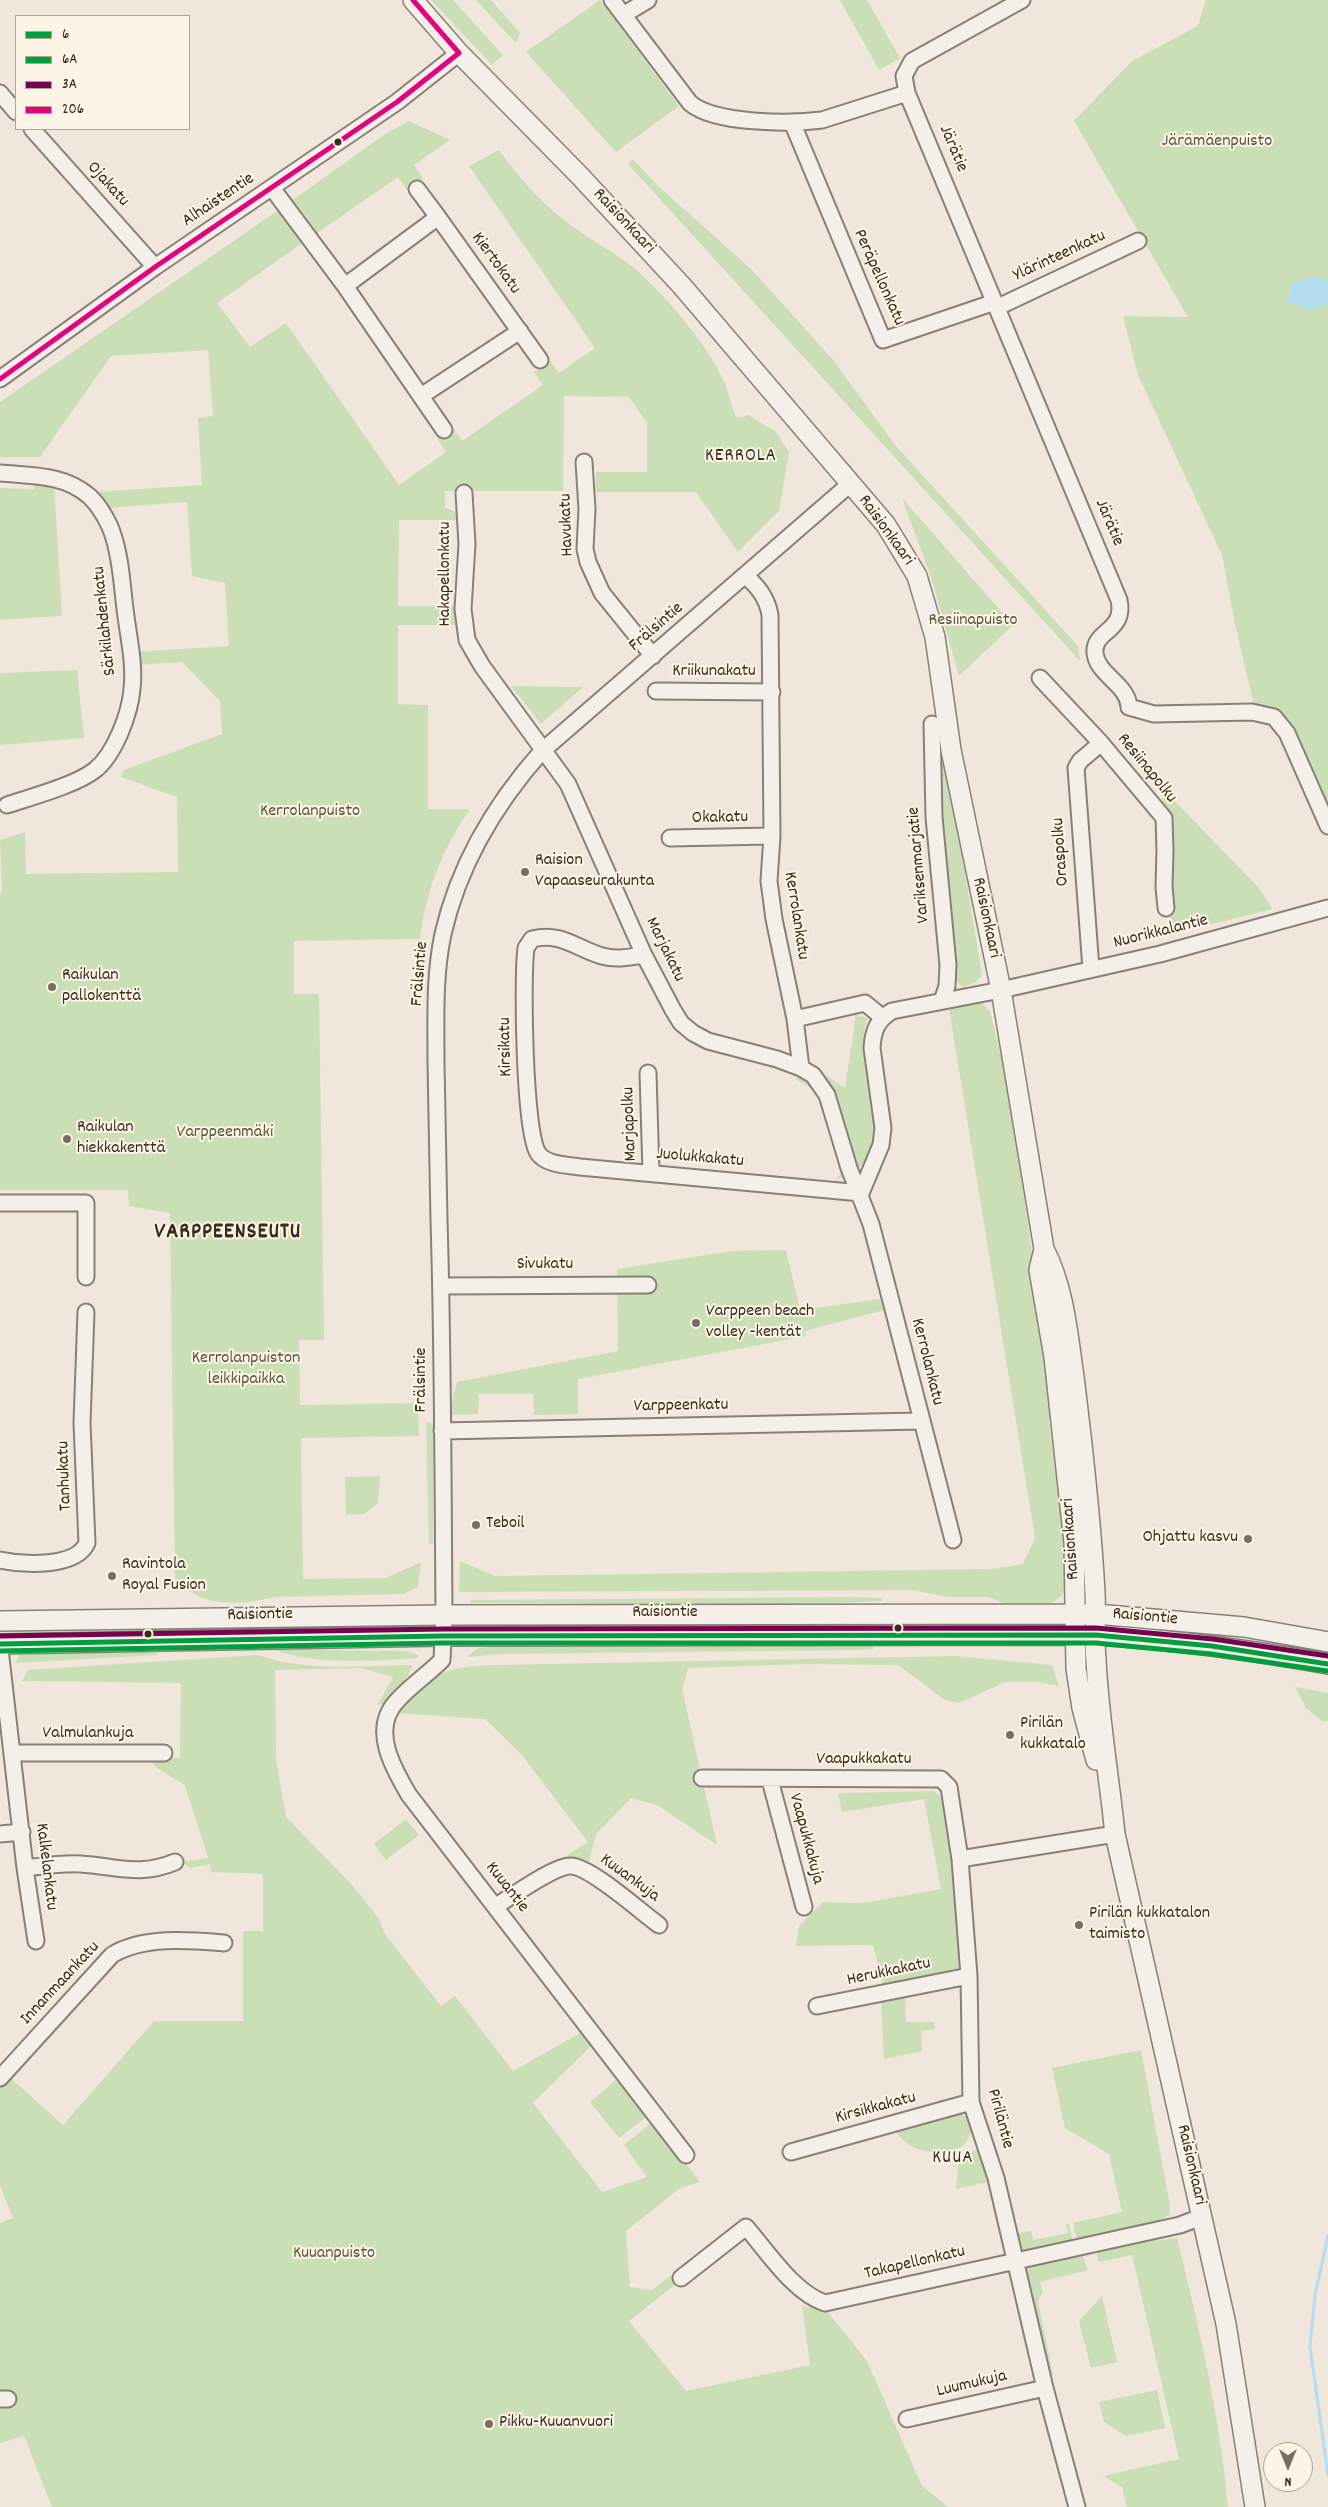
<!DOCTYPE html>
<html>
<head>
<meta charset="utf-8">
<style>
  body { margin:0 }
  #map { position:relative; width:1328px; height:2507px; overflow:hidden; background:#f1e6db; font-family:Dekko,sans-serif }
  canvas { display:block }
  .legend { position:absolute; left:15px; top:15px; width:175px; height:115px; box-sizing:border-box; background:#fcf5e5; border:1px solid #afa495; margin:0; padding:6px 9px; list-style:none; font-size:15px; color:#3b2a1e }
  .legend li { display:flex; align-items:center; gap:10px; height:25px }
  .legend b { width:25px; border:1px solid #afa495 }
  .north { position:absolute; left:1263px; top:2442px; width:50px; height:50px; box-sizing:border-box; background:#fcf5e5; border:1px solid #afa495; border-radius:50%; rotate:180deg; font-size:14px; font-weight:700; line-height:20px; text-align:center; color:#3b2a1e }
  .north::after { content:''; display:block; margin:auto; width:18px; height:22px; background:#7b6c60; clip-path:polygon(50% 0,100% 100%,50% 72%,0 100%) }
</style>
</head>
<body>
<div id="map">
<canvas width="1328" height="2507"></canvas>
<ul class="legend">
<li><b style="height:6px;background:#009e3d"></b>6</li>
<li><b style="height:6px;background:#009e3d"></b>6A</li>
<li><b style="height:6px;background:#77034e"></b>3A</li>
<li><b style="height:6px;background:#e5007d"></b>206</li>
</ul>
<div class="north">N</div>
</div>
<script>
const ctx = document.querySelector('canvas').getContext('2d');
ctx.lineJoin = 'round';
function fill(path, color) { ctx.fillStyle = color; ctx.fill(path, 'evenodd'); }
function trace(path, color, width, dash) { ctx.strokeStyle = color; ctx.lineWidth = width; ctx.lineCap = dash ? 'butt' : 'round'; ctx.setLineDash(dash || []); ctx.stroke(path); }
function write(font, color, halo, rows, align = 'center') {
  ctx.font = font + ' Dekko,sans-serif'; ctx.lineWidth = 4; ctx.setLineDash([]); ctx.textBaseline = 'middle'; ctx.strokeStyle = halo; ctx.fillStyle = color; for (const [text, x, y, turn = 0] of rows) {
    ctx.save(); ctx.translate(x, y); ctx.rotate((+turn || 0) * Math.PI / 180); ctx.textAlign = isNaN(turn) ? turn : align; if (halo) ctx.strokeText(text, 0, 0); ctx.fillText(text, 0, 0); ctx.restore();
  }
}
fill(new Path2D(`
  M 431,0 L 453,0 L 503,55 L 492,65 Z
  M 476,0 L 491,0 L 520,33 L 516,43 Z
  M 600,0 L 679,106 L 616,152 L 526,52 Z
  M 840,0 L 867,0 L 900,58 L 879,70 Z
  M 1206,0 L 1328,0 L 1328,813 L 1292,726 L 1254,705 L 1235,624 L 1222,555 L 1138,375 L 1123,316 L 1188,317 L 1074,121 L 1132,61 L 1198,26 Z
  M 409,121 L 450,140 L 414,165 L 423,179 L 407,190 L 398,177 L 317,233 L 293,200 L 385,134 Z
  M 499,150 C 525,185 545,208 582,233 C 602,247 623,257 641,274 C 672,304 709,346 726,386 C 730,397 731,408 737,418 L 748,415 L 775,431 L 789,452 L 779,511 L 738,552 L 696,492 L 596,492 L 596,472 L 647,472 L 647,423 L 629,397 L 564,396 L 563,491 L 445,491 L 445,508 L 456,512 L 456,520 L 399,520 L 398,606 L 456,606 L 456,625 L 398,625 L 398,704 L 428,705 L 428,809 L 470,809 C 442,850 426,890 420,939 L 294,941 L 294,994 L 319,994 L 324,1340 L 299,1340 L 300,1405 L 418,1403 L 419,1436 L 301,1438 L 303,1579 L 386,1578 L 421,1562 L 418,1587 L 403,1594 L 274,1597 C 253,1603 225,1606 203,1598 C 193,1594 184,1587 175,1582 L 170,1213 L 129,1206 L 128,1190 L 0,1190 L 0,895 L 2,889 L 0,840 L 25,832 L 26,874 L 178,872 L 177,797 L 121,777 L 124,770 L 222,734 L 220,701 L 182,662 L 136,665 L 136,652 L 229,646 L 225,583 L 192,576 L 187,502 L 108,508 L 96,492 L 202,485 L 198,418 L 213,416 L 208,350 L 111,356 L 40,457 L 0,457 L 0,402 L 280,209 L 301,244 L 217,303 L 250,347 L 286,323 L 399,485 L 446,452 L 437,439 L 453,428 L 462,441 L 543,385 L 534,372 L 550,361 L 559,373 L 595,348 L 469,166 Z
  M 633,159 L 657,185 L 752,270 L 834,361 L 895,445 L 1078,646 L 1080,661 L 628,164 Z
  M 36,481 L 54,484 L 62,616 L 0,620 L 0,488 L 34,489 Z
  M 902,498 L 1013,625 L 959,676 L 931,577 Z
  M 77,670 L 84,738 L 0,745 L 0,673 Z
  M 511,686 L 583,687 L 541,724 Z
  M 937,704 L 982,975 L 976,982 L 963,987 L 958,983 L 953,972 L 937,771 Z
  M 1162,788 L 1260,889 L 1272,909 L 1173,934 L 1162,887 L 1164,826 Z
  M 979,1000 L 990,1011 L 1009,1088 L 1053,1406 L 1049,1422 L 1067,1558 L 1067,1584 L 1062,1595 L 1054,1602 L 1043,1605 L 1010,1606 L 989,1597 L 946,1597 L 913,1590 L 459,1592 L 460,1561 L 495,1576 L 993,1569 L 1023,1564 L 1035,1538 L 949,1008 Z
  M 856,1015 L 867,1018 C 850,1071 914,1157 834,1180 L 840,1175 L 844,1168 L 827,1111 L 816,1091 L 795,1079 L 807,1063 L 845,1088 Z
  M 786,1250 L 800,1310 L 881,1299 L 884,1310 L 805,1331 L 806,1336 L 578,1379 L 578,1414 L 534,1415 L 533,1394 L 479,1394 L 478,1414 L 449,1415 L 457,1382 L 618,1351 L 617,1269 L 732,1251 Z
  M 426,1423 L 434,1423 L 433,1544 L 429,1544 Z
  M 380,1476 L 378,1503 L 364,1514 L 346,1515 L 345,1477 Z
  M 846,1597 L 882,1598 L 882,1601 C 744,1608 607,1602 470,1603 L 471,1600 Z
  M 849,1620 L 848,1625 L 819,1627 L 577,1629 L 577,1626 L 603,1622 Z
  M 260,1625 L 332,1626 L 260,1632 L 136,1632 L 136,1626 Z
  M 777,1643 L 856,1644 L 874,1646 L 873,1649 L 857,1650 L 502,1654 L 467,1657 L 478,1648 L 501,1646 Z
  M 267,1647 L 319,1650 L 405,1651 L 418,1655 L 418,1658 C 371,1661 310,1666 267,1647 Z
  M 33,1649 L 126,1649 L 157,1653 L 157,1655 L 15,1663 L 20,1653 Z
  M 258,1655 C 307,1672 362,1666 413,1665 C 407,1679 392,1702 377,1706 L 393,1677 L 361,1668 L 275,1670 L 276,1759 L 286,1817 L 353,1886 L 379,1919 L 385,1934 L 441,2006 L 455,1996 L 513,2071 L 582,2032 L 592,2045 L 533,2103 L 602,2192 L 647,2177 L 624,2145 L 651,2123 L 656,2124 L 700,2182 L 680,2188 L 626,2231 L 630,2287 L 652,2290 L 671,2275 L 677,2283 L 629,2321 L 686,2391 L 810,2365 L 802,2306 L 827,2311 L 867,2361 L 922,2486 L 948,2507 L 52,2507 L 24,2436 L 0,2443 L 0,2223 L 13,2218 L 0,2185 L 0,2082 L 7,2075 L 63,2125 L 154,2021 L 243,2021 L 243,1931 L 263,1931 L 263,1874 L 211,1872 L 210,1864 L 190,1868 L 182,1862 L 208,1858 L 185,1785 L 157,1768 L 150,1760 L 151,1758 L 180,1758 L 181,1683 L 22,1681 L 28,1670 Z
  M 955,1656 L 1052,1665 L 1059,1686 L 1039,1682 L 1005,1682 L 959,1703 L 945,1700 L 898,1665 L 807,1664 L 688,1668 L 682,1689 L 717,1845 L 657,1805 L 631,1798 L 596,1834 L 589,1861 L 574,1858 L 557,1862 L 588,1842 L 521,1754 L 485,1719 L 394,1713 C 409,1700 422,1684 439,1675 C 455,1666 478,1666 496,1665 Z
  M 1295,1687 L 1328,1693 L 1328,1721 L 1322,1721 L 1306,1708 Z
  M 934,1791 L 945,1801 L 963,1972 L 883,1985 L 873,1945 L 796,1946 L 799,1926 L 823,1902 L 863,1903 L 941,1889 L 924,1799 L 842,1812 L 838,1793 Z
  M 406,1819 L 419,1835 L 386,1860 L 374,1844 Z
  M 905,1997 L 906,2022 L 934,2022 L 935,2029 L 921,2031 L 922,2051 L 884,2059 L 881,2002 Z
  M 1141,2050 L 1170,2205 L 1169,2215 L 1155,2223 L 1080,2241 L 1077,2240 L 1073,2223 L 1122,2212 L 1109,2154 L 1065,2128 L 1052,2068 Z
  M 617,2079 L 623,2080 L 647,2113 L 645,2118 L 619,2138 L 590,2102 Z
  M 953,2112 C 964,2113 968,2117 973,2127 C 970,2134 968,2143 961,2147 C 947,2155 922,2154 908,2144 C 902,2140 897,2132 892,2127 Z
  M 979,2149 L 982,2151 L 988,2182 L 956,2189 L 959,2156 Z
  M 1066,2224 L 1069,2224 L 1073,2244 L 1024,2252 L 1018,2248 L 1015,2238 L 1018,2233 L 1031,2231 L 1033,2240 L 1068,2233 Z
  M 1177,2238 C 1199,2327 1220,2416 1228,2507 L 1127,2507 L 1122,2487 L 1103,2476 L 1179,2459 L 1132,2255 L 1099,2262 L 1096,2248 Z
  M 1081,2252 L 1088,2270 L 1040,2282 L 1043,2291 L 1038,2301 L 1053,2375 L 1046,2374 L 1023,2271 L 1029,2264 Z
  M 1102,2296 L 1117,2362 L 1091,2368 L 1079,2321 Z
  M 1157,2390 L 1165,2428 L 1126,2436 L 1104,2422 L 1099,2402 Z`), '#cadfb6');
fill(new Path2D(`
  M 1308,277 L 1328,279 L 1328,302 L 1314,310 L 1286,302 L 1293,284 Z`), '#b2ddf0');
trace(new Path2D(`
  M 1328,2236 L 1315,2295 L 1310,2347 L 1328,2475`), '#b2ddf0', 3);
const minor = new Path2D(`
  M 612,0 L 690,103 C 714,124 791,124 822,120 L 907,93
  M 1022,0 L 912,61 L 904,76 L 907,93 L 1119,600 C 1126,632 1093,630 1095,653 C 1097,675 1128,684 1129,707 L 1154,714 L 1252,712 L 1274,717 L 1287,733 L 1328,826
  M 623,15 L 648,0
  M 0,93 L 16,112
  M 792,122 L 883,340 L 995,302
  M 32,129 L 155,267
  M 272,188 L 345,286 L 444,430
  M 417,189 L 438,217
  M 345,286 L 438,217 L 540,360
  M 998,307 L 1138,241
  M 0,379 L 155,267 L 397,102 L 459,53
  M 421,396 L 520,331
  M 584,462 L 587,509 L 585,549 L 588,562 L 602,593 L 653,656
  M 0,473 C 32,476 64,474 89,496 C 99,505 109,522 113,535 C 121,559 122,585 125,609 C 128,635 135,663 132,689 C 130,713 115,754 95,770 C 76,785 31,797 7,805
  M 464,493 L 467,544 L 463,609 L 467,640 L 482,666 L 568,784 L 644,955 L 673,1010 L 681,1023 L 693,1033 L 708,1041 L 777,1059 L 801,1068
  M 745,575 C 757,586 767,597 770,615 L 772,836 L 769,881 L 774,919 L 795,1019 L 801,1068 L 813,1075 L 827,1095 L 849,1168 L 871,1224 L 953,1540
  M 1040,678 L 1101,743 L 1164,818 L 1165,850 L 1164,887 L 1166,908
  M 656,691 L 772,692
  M 932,724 L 934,817 L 948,965 L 947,986 L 942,1001
  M 670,838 L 772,836
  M 644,955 C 630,957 616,960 602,956 C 575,948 562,932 532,939 L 526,948 C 522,977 524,1132 538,1153 C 546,1165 567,1165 580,1167 L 861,1193 L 881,1145 L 883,1128 L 872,1048 C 873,1031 877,1020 892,1011 L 1001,990 L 1160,954 L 1328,908
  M 1091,969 L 1076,768 L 1080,761 L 1101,743
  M 795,1019 L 865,1003 L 882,1017
  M 648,1073 L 651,1173
  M 0,1203 L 86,1203 L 86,1277
  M 441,1286 L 648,1285
  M 442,1431 L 920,1421
  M 0,1560 C 23,1565 76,1568 87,1543 L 82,1423 L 86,1312
  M 0,1649 L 25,1868 L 36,1941
  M 13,1753 L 164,1753
  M 702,1778 L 941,1779 L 949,1787 L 960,1859
  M 770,1780 L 804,1907
  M 0,1834 L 22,1832
  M 25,1868 C 43,1866 62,1863 80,1864 C 117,1866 139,1877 175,1862
  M 496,1906 C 511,1897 554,1866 570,1866 C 589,1865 641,1912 659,1925
  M 817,2006 L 969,1976
  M 0,2078 L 112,1955 C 143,1936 188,1940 224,1943
  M 791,2152 L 971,2102
  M 686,2155 L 409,1795 C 393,1768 371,1730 396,1702 C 409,1687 427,1675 442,1660 L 444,1615 C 443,1483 443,1352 439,1220 C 438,1168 437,1116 436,1063 C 436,1020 434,976 443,934 C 459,864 495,804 542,751 L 850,484
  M 681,2278 L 746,2227 C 767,2251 794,2293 825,2303 L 1180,2225 L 1201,2217
  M 0,2399 L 8,2399
  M 907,2419 L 1045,2388
  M 1077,2507 L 1045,2388 L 996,2178 L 971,2102 L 969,1976 L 960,1859 L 1115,1834`);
const major = new Path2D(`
  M 413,0 L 459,53 L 579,175 L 682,286 L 886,525 L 917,576 L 935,637 L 951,750 L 1001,990 L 1044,1249 C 1064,1287 1068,1335 1074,1377 C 1083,1449 1091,1520 1095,1592 C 1096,1615 1094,1638 1096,1660 C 1099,1719 1109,1776 1115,1834 L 1226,2324 L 1255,2507
  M 1044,1249 L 1039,1270 L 1054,1357 L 1074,1543 L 1076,1668 L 1082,1708 L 1096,1760
  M 0,1621 L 444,1615 L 1096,1614 L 1244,1627 L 1328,1642
  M 0,1644 L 443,1636 L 1096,1635 C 1174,1640 1251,1650 1328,1664`);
trace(minor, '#888078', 19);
trace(major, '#888078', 22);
trace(minor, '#f4f0e9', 15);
trace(major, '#f4f0e9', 19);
trace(new Path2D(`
  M 0,1644 L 443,1636 L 1096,1635 L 1212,1646 L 1328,1664`), '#009e3d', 5);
trace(new Path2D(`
  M 0,1651 L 443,1643 L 1096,1643 L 1211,1654 L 1327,1671`), '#009e3d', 5);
trace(new Path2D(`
  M 0,1636 L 443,1629 L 1096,1628 L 1213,1639 L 1328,1656`), '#77034e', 5);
trace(new Path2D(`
  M 413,0 L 459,53
  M 0,379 L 155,267 L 397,102 L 459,53`), '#e5007d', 5);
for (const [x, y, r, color] of [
  [338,142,4.5,"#3b2a1e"],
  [525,872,5,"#7b6c60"],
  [52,987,5,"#7b6c60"],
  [67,1139,5,"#7b6c60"],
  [696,1323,5,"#7b6c60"],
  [476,1525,5,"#7b6c60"],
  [1248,1539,5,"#7b6c60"],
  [112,1576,5,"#7b6c60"],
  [898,1628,4.5,"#3b2a1e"],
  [148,1634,4.5,"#3b2a1e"],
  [1010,1735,5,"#7b6c60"],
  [1079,1925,5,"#7b6c60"],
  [489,2424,5,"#7b6c60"]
]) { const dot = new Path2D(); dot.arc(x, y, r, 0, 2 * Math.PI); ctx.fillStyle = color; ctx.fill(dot); trace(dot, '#fcf5e5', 2); }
write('18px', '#57563c', '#fcf5e5', [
  ["Järämäenpuisto",1217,143],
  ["Resiinapuisto",973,622],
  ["Kerrolanpuisto",310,813],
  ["Varppeenmäki",225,1134],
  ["Kerrolanpuiston",246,1360],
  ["leikkipaikka",246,1381],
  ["Kuuanpuisto",334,2255]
]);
write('18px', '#3b2a1e', '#fcf5e5', [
  ["Järätie",952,149,67],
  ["Ojakatu",107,185,48],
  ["Alhaistentie",219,201,-34],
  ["Raisionkaari",623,222,47],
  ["Ylärinteenkatu",1060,257,-25],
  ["Kiertokatu",495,264,54],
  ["Peräpellonkatu",878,278,66],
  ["Järätie",1108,523,67],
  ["Havukatu",568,525,-92],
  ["Raisionkaari",885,531,54],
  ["Hakapellonkatu",447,574,-90],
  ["Särkilahdenkatu",106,621,-96],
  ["Frälsintie",657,628,-41],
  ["Kriikunakatu",714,673],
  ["Resiinapolku",1146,769,51],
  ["Okakatu",720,819,-1],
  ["Oraspolku",1062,852,-94],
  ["Variksenmarjatie",920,865,-95],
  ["Kerrolankatu",795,916,81],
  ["Raisionkaari",985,918,78],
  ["Nuorikkalantie",1161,933,-14],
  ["Marjakatu",664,950,64],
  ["Frälsintie",421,974,-85],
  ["Kirsikatu",507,1047,-91],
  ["Marjapolku",631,1124,-92],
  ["Juolukkakatu",700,1159,5],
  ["Sivukatu",545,1266],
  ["Kerrolankatu",926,1362,76],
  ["Frälsintie",423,1380,-90],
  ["Varppeenkatu",681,1407,-1],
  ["Tanhukatu",66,1476,-92],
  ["Raisionkaari",1072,1539,-94],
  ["Raisiontie",665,1614],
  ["Raisiontie",260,1616,-1],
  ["Raisiontie",1145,1618,5],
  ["Valmulankuja",88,1735],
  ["Vaapukkakatu",864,1761],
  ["Vaapukkakuja",805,1839,75],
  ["Kalkelankatu",45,1867,83],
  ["Kuuankuja",629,1879,36],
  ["Kuuantie",506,1888,52],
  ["Herukkakatu",889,1973,-12],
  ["Innanmaankatu",61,1984,-47],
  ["Kirsikkakatu",876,2109,-15],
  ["Piriläntie",999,2119,75],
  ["Raisionkaari",1190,2165,77],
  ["Takapellonkatu",915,2264,-13],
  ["Luumukuja",972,2385,-13]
]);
write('18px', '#3b2a1e', '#fcf5e5', [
  ["Raision",535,862],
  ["Vapaaseurakunta",535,883],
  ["Raikulan",62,977],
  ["pallokenttä",62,998],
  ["Raikulan",77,1129],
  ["hiekkakenttä",77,1150],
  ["Varppeen beach",706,1313],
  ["volley -kentät",706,1334],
  ["Teboil",486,1525],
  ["Ohjattu kasvu",1238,1539,"right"],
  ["Ravintola",122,1566],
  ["Royal Fusion",122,1587],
  ["Pirilän",1020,1725],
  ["kukkatalo",1020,1746],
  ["Pirilän kukkatalon",1089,1915],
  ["taimisto",1089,1936],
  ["Pikku-Kuuanvuori",499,2424]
], 'left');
ctx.letterSpacing = '1px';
write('19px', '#3b2a1e', '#fcf5e5', [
  ["KERROLA",741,457],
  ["KUUA",953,2159]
]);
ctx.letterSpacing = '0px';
ctx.letterSpacing = '1px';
write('bold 22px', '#3b2a1e', '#fcf5e5', [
  ["VARPPEENSEUTU",228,1234]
]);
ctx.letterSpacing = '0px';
</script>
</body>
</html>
